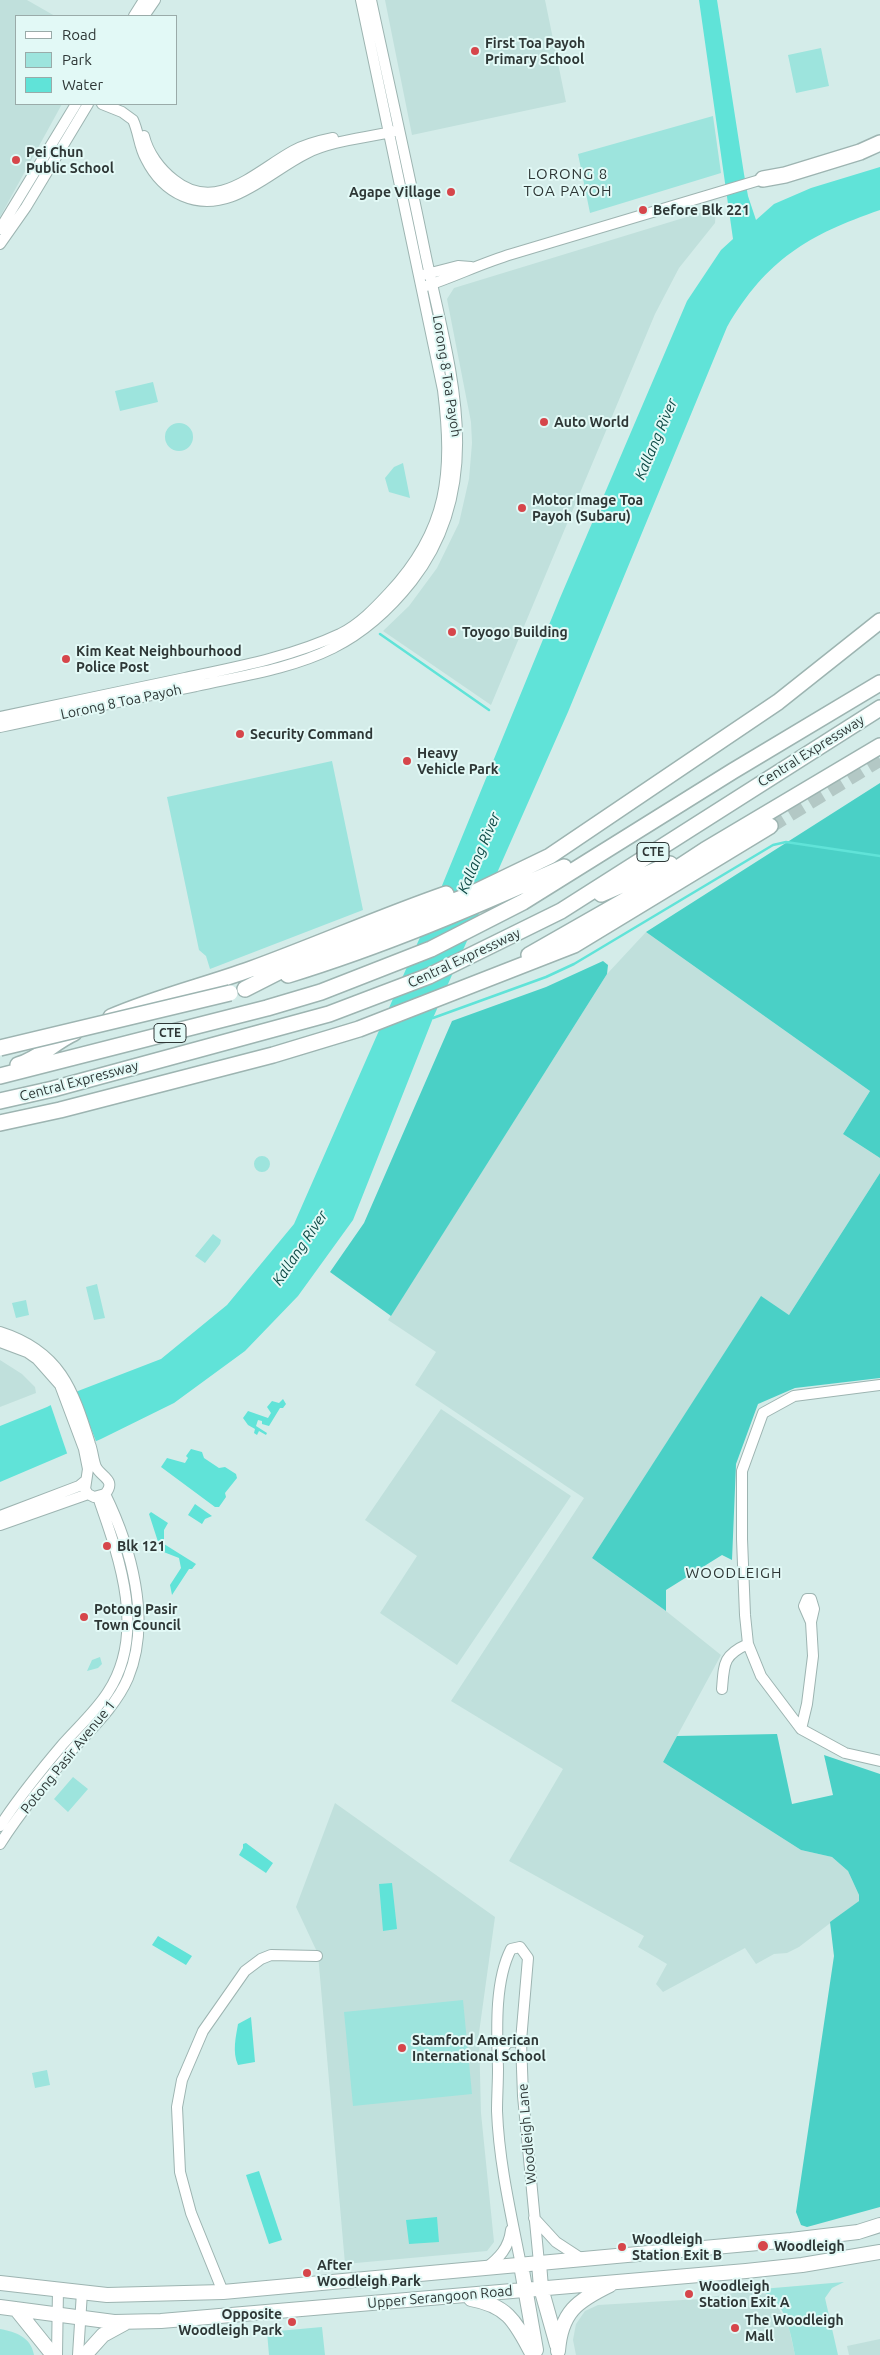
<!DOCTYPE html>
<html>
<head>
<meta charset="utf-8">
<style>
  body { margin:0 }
  #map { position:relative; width:880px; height:2355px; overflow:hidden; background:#d4ece9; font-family:Ubuntu,sans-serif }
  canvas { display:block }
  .legend { position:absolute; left:15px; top:15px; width:162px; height:90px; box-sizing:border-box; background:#e2f9f6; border:1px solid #9aaba9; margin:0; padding:6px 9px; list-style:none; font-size:15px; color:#2e3736 }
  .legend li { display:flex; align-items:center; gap:10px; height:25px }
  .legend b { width:25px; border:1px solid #9aaba9 }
</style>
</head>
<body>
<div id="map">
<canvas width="880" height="2355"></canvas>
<ul class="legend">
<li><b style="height:6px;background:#fff"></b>Road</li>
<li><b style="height:14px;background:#9de4dd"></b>Park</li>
<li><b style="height:14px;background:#60e3d8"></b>Water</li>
</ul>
</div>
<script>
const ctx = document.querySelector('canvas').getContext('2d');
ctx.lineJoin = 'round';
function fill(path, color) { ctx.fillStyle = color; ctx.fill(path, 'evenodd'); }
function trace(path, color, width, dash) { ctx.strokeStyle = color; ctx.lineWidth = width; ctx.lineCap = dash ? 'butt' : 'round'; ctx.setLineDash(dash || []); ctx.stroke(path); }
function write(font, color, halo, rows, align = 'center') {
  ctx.font = font + ' Ubuntu,sans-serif'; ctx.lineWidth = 4; ctx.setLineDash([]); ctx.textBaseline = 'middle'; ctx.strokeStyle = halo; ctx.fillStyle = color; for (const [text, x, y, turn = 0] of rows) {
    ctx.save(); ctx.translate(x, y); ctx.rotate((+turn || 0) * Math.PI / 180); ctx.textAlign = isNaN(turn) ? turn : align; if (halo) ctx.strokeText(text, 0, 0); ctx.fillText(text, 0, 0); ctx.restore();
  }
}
fill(new Path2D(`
  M 0,0 L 27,0 L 55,16 L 16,16 L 16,104 L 62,104 L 0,217 Z
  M 385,0 L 545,0 L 566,102 L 412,135 Z
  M 716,208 L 715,223 L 679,268 L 655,314 L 491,705 L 383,631 L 409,606 L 437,568 L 459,523 L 469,479 L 472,443 L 471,422 L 447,299 L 454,288 Z
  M 646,932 L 870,1091 L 843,1134 L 880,1158 L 880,1173 L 789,1315 L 761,1297 L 592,1558 L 666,1611 L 721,1655 L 663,1762 L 801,1850 L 832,1857 L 848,1871 L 859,1895 L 859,1901 L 799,1947 L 787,1953 L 774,1954 L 756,1964 L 745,1948 L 663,1992 L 656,1984 L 667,1964 L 638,1947 L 644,1936 L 509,1861 L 563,1769 L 451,1701 L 584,1498 L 415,1385 L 436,1352 L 388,1320 L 607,974 Z
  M 0,1360 L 22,1374 L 35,1387 L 36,1393 L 0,1407 Z
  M 441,1409 L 571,1496 L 457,1665 L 380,1613 L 417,1556 L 365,1520 Z
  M 335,1803 L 495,1917 L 479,2033 L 481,2113 L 494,2242 L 487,2251 L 345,2264 L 318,1954 L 296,1907 Z
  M 750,2290 L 766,2294 L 777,2305 L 789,2328 L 795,2355 L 576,2355 L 573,2340 L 576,2324 L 585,2311 L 598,2305 L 700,2299 Z
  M 880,2339 L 880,2355 L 849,2355 L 847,2346 Z`), '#c0e0dc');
fill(new Path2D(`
  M 821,48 L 829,86 L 796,93 L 788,55 Z
  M 713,116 L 721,173 L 590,213 L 578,154 Z
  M 153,382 L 158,402 L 120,411 L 115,391 Z
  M165 437a14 14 0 1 1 28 0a14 14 0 1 1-28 0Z
  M 403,463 L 410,498 L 389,492 L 385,478 L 394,467 Z
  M 332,761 L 363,910 L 210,969 L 206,956 L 199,950 L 167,797 Z
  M254 1164a8 8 0 1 1 16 0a8 8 0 1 1-16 0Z
  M 213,1234 L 221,1240 L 220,1244 L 205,1263 L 195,1256 Z
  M 97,1284 L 105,1318 L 94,1320 L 86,1287 Z
  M 26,1300 L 29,1315 L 16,1318 L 12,1303 Z
  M 100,1657 L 102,1664 L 98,1668 L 87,1671 L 92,1660 Z
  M 73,1777 L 88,1789 L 68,1812 L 54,1799 Z
  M 463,2000 L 472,2094 L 353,2106 L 344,2012 Z
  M 47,2070 L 50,2085 L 35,2088 L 32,2073 Z
  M 844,2282 L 832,2288 L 825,2298 L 838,2355 L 795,2355 C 791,2335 786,2303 765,2293 C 761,2291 754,2291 750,2290 Z
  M 322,2327 L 325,2355 L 269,2355 L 267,2332 Z
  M 0,2329 C 16,2332 31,2337 34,2355 L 0,2355 Z`), '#9de4dd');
fill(new Path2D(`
  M 880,783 L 880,1158 L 843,1134 L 870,1091 L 646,932 Z
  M 603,961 L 608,965 L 607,974 L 391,1316 L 330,1272 L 364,1223 L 452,1021 L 546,987 Z
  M 880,1173 L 880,1378 L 795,1388 L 758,1404 L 736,1464 L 732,1560 L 722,1555 L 666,1590 L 666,1611 L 592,1558 L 761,1296 L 789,1315 Z
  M 777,1734 L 792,1804 L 833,1795 L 824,1755 L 880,1774 L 880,2207 L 807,2227 L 801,2225 L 796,2212 L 834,1956 L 830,1922 L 859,1901 L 859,1895 L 848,1871 L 832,1857 L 801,1850 L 663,1762 L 677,1736 Z`), '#4ad0c6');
fill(new Path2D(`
  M 699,0 L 717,0 L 744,174 L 748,196 L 756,220 L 774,204 L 811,188 L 880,167 L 880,210 C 808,235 767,259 727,327 L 568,712 L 433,1018 L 353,1220 L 298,1296 L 245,1351 L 174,1403 L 101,1439 L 0,1482 L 0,1426 L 47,1407 L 78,1391 L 161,1359 L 227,1305 L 294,1224 L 432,910 L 560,598 L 687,301 L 721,250 L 733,239 Z
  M 283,1399 L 286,1404 L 283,1408 L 280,1408 L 269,1426 L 262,1424 L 262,1421 L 258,1420 L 256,1426 L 267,1433 L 266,1435 L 259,1431 L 257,1435 L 254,1433 L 255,1429 L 248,1425 L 243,1418 L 248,1411 L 268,1418 L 271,1413 L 267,1407 L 272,1401 L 279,1403 Z
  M 191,1449 L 202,1452 L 204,1458 L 219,1468 L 225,1467 L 236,1474 L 237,1478 L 225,1493 L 226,1497 L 219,1507 L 215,1507 L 161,1467 L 167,1458 L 185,1463 L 188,1458 L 186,1456 Z
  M 195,1504 L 212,1516 L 205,1519 L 202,1524 L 188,1515 Z
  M 151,1512 L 168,1523 L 164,1530 L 164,1544 L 196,1564 L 192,1569 L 189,1569 L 172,1595 L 170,1585 L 181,1568 L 179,1558 L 161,1551 L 149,1514 Z
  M 246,1843 L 273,1863 L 266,1873 L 239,1855 L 243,1848 L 243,1844 Z
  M 392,1883 L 397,1929 L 383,1931 L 379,1884 Z
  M 158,1936 L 192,1956 L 186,1965 L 152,1945 Z
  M 251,2017 L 255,2062 L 238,2065 C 232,2052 236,2036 238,2024 Z
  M 259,2171 L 282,2240 L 269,2244 L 246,2175 Z
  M 437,2217 L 439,2242 L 409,2244 L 406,2220 Z`), '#60e3d8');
fill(new Path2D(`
  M 76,1390 L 97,1444 L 68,1456 L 50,1403 Z`), '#d4ece9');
trace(new Path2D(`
  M 380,634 L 489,710
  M 433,1018 L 546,977 L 574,964 L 773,845 L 786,842 L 880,856`), '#60e3d8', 2.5);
trace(new Path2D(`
  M 770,826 L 880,759`), '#b3c8c5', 15, [15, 8]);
const minor = new Path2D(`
  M 134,16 L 144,0
  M 144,16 L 155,0
  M 102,104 L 122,112 L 133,120 C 139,133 139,147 146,159 C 154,175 167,189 183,196 C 229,216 268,172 307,153 C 333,140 367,138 395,131
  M 144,136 C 148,153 160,169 174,180 C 216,214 255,172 293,151 C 306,144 318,141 333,138
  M 0,229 L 76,104
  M 0,244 L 26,207 L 88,104
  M 423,275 L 458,266 L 471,267
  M 426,286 C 456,276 482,263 512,254 L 763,179
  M 0,717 C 62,704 123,691 185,678 C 237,667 291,657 340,634 C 360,624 375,608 389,593 C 449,529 453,472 443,390 L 361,0
  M 0,727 C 65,713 130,699 196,686 C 241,676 291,669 333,648 C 365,632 390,609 412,581 C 490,481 448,363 425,252 C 408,168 389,84 371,0
  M 0,1332 C 60,1351 73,1389 90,1444 C 93,1452 93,1460 96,1467 C 101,1477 117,1480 105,1494 L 94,1497 L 88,1494 L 85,1489 L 88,1469 L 84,1449 L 60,1385 L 37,1359 L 27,1352 L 0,1342
  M 880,1385 L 794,1396 L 763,1413 L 742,1471 L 742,1539 L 745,1615 L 748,1644 L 761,1676 L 801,1729 L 845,1753 L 880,1761
  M 0,1516 L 79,1486 L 85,1481
  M 0,1525 L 88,1494
  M 722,1689 C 724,1664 723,1655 748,1644
  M 801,1729 L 807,1704 L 813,1656 L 811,1622 L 814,1609 L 811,1599 L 807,1599 L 804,1606 L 811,1622
  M 0,1826 C 19,1797 41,1770 63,1744 C 78,1727 96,1711 108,1692 C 147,1633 119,1557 98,1497
  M 0,1844 C 21,1811 47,1780 72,1750 C 92,1728 116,1706 128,1678 C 152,1621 131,1547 105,1494
  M 497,2056 L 508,2042 L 521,2041
  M 534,2218 L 556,2242 L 582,2259
  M 521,2265 C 511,2214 499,2163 497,2111 C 497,2097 498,2083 498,2069 C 497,2033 494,1982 511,1949 L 520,1947 L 528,1958 L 521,2041 L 523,2096 L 539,2263
  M 486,2268 C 499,2258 509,2248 511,2230
  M 223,2292 L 191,2213 L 180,2172 L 177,2107 L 182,2080 L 203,2031 L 245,1971 L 261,1959 L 271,1955 L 317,1956
  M 57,2355 L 58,2289
  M 78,2355 L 82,2292`);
const major = new Path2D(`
  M 539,2263 L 541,2288 L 557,2345
  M 521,2265 L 536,2350
  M 0,2283 L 107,2295 L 223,2292 L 791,2240 L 858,2232 L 880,2225
  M 471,2299 C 510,2306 516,2324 533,2355
  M 0,2307 L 114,2322 L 161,2321 L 746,2271 L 802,2265 L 880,2252
  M 16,2309 L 53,2355
  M 558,2351 C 561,2312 577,2301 610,2285
  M 85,2355 L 103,2335 L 125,2323`);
const highway = new Path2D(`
  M 763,179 L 785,175 L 860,152 L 880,143
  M 601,894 L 670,864
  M 529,955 L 650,886 L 705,850 L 880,746
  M 288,975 C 383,946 474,907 564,867
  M 245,989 L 306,958 L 467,896 L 550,856 L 778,702 L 880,621
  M 111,1017 C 157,997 204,986 251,969 C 317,945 380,917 446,894
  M 18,1065 C 39,1059 54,1042 74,1033
  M 0,1076 L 267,1008 L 321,992 L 431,949 L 523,902 L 733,771 L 880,683
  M 0,1101 L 53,1089 L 329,1014 L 429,976 L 561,911 L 880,708
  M 0,1123 L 60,1110 L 273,1055 L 359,1029 L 574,945 L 770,826`);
trace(minor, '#9db4b1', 12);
trace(major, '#9db4b1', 16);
trace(highway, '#9db4b1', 18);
trace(minor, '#fff', 10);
trace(major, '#fff', 14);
trace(highway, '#fff', 15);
const highwayBridge = new Path2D(`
  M 0,1048 L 230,993`);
trace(highwayBridge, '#9db4b1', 18, []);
trace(highwayBridge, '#fff', 15);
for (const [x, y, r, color] of [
  [475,51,5,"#d6464b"],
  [16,160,5,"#d6464b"],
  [451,192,5,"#d6464b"],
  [643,210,5,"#d6464b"],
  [544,422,5,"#d6464b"],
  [522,508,5,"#d6464b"],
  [452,632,5,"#d6464b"],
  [66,659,5,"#d6464b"],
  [240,734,5,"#d6464b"],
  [407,761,5,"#d6464b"],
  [107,1546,5,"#d6464b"],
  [84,1617,5,"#d6464b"],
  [402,2048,5,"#d6464b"],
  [763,2246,6,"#d6464b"],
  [622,2247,5,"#d6464b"],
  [307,2273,5,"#d6464b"],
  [689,2294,5,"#d6464b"],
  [292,2322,5,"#d6464b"],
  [735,2328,5,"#d6464b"]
]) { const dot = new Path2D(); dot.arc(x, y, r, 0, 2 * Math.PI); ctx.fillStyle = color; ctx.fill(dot); trace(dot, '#e2f9f6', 2); }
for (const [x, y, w] of [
  [653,852,32],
  [170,1033,32]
]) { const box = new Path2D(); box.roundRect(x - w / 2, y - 9.5, w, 19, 4); ctx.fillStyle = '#e2f9f6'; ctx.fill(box); trace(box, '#2e3736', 1); }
write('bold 12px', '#2e3736', null, [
  ["CTE",653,852],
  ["CTE",170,1033]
]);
write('bold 14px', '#2e3736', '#e2f9f6', [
  ["First Toa Payoh",485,43],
  ["Primary School",485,59],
  ["Pei Chun",26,152],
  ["Public School",26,168],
  ["Agape Village",441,192,"right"],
  ["Before Blk 221",653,210],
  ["Auto World",554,422],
  ["Motor Image Toa",532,500],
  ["Payoh (Subaru)",532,516],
  ["Toyogo Building",462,632],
  ["Kim Keat Neighbourhood",76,651],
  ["Police Post",76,667],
  ["Security Command",250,734],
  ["Heavy",417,753],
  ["Vehicle Park",417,769],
  ["Blk 121",117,1546],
  ["Potong Pasir",94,1609],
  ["Town Council",94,1625],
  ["Stamford American",412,2040],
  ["International School",412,2056],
  ["Woodleigh",632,2239],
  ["Station Exit B",632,2255],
  ["Woodleigh",774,2246],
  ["After",317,2265],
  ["Woodleigh Park",317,2281],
  ["Woodleigh",699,2286],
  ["Station Exit A",699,2302],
  ["Opposite",282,2314,"right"],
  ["Woodleigh Park",282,2330,"right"],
  ["The Woodleigh",745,2320],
  ["Mall",745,2336]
], 'left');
write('14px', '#2e3736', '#e2f9f6', [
  ["Lorong 8 Toa Payoh",447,376,81],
  ["Lorong 8 Toa Payoh",121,702,-12],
  ["Central Expressway",811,751,-32],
  ["Central Expressway",464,958,-25],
  ["Central Expressway",79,1081,-15],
  ["Potong Pasir Avenue 1",68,1757,-51],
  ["Woodleigh Lane",527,2134,-95],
  ["Upper Serangoon Road",440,2297,-5]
]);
ctx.letterSpacing = '1px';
write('15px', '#2e3736', '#e2f9f6', [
  ["LORONG 8",568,174],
  ["TOA PAYOH",568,191],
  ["WOODLEIGH",734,1573]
]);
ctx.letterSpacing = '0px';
write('italic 15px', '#0d4945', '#e2f9f6', [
  ["Kallang River",656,439,-67],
  ["Kallang River",479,853,-67],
  ["Kallang River",300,1248,-56]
]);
</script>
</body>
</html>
